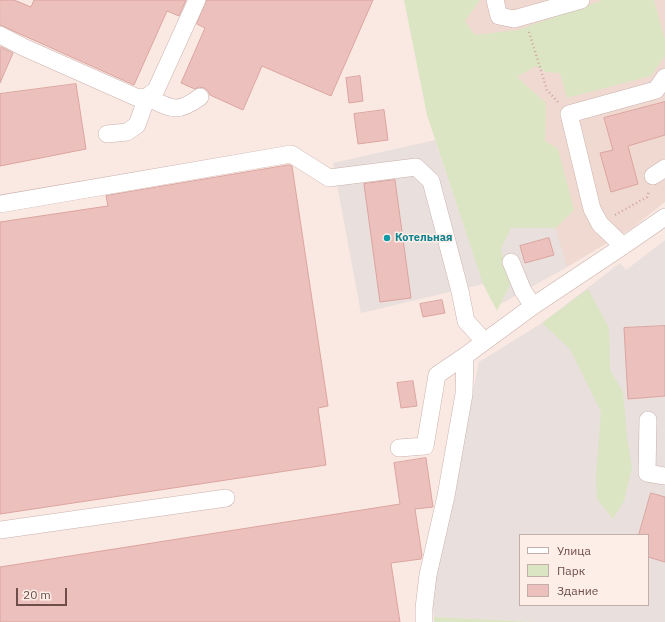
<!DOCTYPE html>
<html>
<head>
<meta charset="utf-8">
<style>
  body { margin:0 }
  #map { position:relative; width:665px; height:622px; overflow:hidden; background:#f9e9e2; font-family:"IBM Plex Sans",sans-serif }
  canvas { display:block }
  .legend { position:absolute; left:519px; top:534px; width:130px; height:72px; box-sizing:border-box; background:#fdeee8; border:1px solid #c4aea9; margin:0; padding:5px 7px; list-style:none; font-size:12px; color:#6e4d4b }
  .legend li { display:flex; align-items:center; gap:8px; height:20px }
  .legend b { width:20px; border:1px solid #c4aea9 }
  .scale { position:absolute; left:16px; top:588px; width:51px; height:18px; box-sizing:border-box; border:2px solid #6e4d4b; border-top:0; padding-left:5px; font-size:12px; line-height:14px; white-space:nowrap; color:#6e4d4b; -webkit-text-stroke:3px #fdeee8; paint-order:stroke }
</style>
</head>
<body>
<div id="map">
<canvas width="665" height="622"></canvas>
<ul class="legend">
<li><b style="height:5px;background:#fff"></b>Улица</li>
<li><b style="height:11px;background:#dbe5c3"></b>Парк</li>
<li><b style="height:11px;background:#ecc1bd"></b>Здание</li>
</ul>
<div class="scale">20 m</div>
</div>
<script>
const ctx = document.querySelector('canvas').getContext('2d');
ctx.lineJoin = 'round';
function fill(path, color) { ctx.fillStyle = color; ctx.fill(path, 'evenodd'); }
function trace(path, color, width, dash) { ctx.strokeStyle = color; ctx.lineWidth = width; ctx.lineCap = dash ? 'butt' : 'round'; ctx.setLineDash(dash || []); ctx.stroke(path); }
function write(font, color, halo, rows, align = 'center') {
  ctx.font = font + ' "IBM Plex Sans",sans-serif'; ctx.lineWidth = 3; ctx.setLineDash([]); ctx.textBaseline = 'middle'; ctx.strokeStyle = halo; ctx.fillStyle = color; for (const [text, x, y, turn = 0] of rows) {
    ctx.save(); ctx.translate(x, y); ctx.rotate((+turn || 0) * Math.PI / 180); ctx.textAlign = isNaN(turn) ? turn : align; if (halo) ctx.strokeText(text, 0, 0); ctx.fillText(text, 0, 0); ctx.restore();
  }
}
fill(new Path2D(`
  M 404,0 L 665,0 L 665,202 L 631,229 L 567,267 L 502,303 Z`), '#f0d9d1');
fill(new Path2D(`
  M 435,140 L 469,241 L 552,215 L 567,267 L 502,303 L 483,284 L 361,313 L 333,163 Z
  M 665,240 L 665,622 L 536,622 L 434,617 L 431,595 L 479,362 L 542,323 L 620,263 L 626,270 ZM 520,535 L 648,535 L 648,605 L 520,605 Z`), '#e9dfdd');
fill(new Path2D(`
  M 404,0 L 480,0 L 465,21 L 475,35 L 517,30 L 603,0 L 654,0 L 665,40 L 665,56 L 651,76 L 567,98 L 560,73 L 546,72 L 536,66 L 517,77 L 546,103 L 545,141 L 558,149 L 574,210 L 556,228 L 511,228 L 501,249 L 510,285 L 497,311 L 483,284 L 427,115 Z
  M 588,289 L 609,328 L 610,370 L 623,392 L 627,437 L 632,468 L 624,501 L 613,519 L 597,499 L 596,475 L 601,412 L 570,349 L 542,323 Z
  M 434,617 L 536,622 L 434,622 Z`), '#dbe5c3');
const building = new Path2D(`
  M 0,0 L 14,0 L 31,7 L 34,0 L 186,0 L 179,16 L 167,11 L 134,85 L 0,25 Z
  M 207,0 L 373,0 L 331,96 L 262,66 L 243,110 L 210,95 L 208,91 L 204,88 L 199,87 L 195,89 L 181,83 L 205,28 L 197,24 Z
  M 1,47 L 13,53 L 0,83 L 0,48 Z
  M 360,76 L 363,101 L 349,103 L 346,78 Z
  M 76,84 L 86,149 L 0,166 L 0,94 Z
  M 665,102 L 665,135 L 628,146 L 638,184 L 611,192 L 600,153 L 613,150 L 604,118 Z
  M 384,110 L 388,140 L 358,144 L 354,114 Z
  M 289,165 L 292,166 L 328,406 L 318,408 L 326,465 L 0,514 L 0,222 L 108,206 L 106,196 Z
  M 395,180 L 411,298 L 380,302 L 364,184 Z
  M 549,238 L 554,255 L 525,263 L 520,246 Z
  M 442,300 L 445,313 L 423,317 L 420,304 Z
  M 665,326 L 665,396 L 628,399 L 624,328 Z
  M 413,381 L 417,406 L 401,408 L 397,383 Z
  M 426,458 L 433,507 L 415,509 L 422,555 L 421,559 L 391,563 L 400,622 L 0,622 L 0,567 L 400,504 L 394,463 Z
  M 651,493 L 665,497 L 665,562 L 648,557 L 648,535 L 639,535 Z`);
fill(building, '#ecc1bd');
trace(building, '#dca49f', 1);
const minor = new Path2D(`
  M 495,0 L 499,16 L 514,19 L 581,0
  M 0,35 L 23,47 L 138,98 L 147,97 L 156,90 L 197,0
  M 107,134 L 127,132 L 137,125 L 147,97 C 172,109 177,114 200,97
  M 653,176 L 665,168
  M 0,204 L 291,154 L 329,178 L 416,167 L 431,181 L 460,291 L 466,321 L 484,341
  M 623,246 L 600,224 L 592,209 L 569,114 L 656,90 L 665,77
  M 511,262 L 523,291 L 533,306
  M 465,356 L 533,306 L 623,246 L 665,217
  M 648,420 L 647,473 L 665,476
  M 399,448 L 425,446 L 437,375 L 465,356 L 464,394 L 446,496 L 428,575 L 424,608 L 424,622
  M 0,530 L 226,498`);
trace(minor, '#cbb1ad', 18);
trace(new Path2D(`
  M 529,32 L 547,90 L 558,102
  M 615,215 L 647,197 L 649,191`), '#d0a5a0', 2.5, [1, 3]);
trace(minor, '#fff', 17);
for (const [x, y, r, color] of [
  [387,238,4,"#0f9aa8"]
]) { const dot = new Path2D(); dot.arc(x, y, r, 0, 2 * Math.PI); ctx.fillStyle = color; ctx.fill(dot); trace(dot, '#fdeee8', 1.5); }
write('bold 11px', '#0d838f', '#fdeee8', [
  ["Котельная",395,238]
], 'left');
</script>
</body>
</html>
